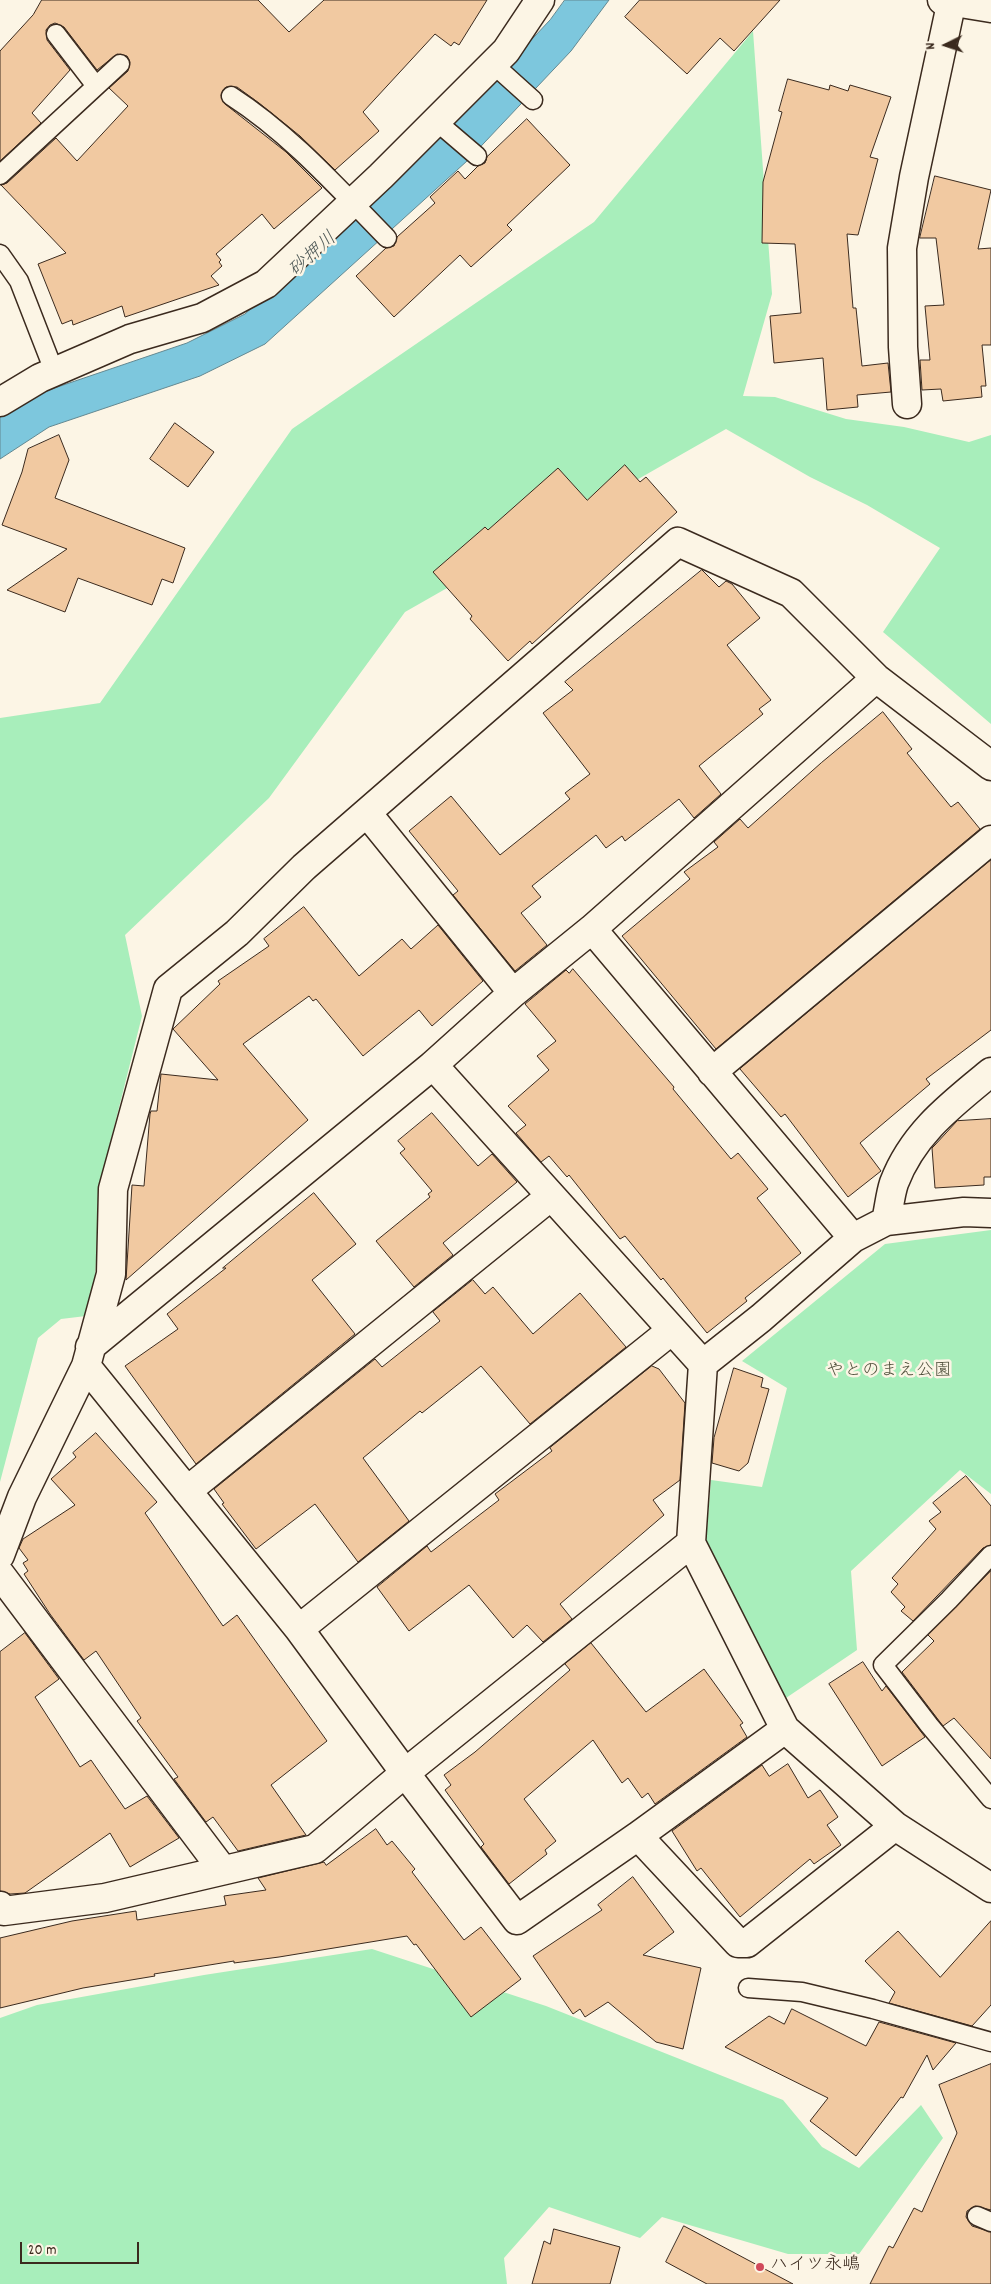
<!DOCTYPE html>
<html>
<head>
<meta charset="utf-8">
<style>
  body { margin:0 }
  #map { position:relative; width:991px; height:2284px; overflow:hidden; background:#fcf5e5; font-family:Dekko,sans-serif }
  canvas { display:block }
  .north { position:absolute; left:921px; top:20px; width:50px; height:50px; -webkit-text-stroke:4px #fcf5e5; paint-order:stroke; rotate:266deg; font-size:14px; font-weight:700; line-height:20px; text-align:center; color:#3b2a1e }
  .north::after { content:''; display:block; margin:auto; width:18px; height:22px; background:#3b2a1e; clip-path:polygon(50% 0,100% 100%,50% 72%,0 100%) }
  .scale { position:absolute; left:20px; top:2242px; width:119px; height:22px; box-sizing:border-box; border:2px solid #3b2a1e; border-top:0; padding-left:6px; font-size:15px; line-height:18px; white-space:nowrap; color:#3b2a1e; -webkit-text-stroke:4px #fcf5e5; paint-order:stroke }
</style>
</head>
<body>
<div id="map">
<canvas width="991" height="2284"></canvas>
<div class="north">N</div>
<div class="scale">20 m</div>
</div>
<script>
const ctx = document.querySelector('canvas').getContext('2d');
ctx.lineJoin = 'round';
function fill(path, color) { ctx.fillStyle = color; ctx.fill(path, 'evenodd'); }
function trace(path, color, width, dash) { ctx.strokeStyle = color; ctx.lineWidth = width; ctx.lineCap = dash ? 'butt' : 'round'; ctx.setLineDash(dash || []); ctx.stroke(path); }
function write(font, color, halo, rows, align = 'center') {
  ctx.font = font + ' Dekko,"Klee One",sans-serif'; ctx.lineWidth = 5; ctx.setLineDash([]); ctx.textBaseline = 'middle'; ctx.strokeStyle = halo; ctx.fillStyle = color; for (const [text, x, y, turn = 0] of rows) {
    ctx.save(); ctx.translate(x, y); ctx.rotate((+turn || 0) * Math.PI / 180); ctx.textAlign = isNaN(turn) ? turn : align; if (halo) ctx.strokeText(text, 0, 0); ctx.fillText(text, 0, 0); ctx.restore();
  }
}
fill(new Path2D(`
  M 753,31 L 772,294 L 743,396 L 775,397 L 846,419 L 904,427 L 969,442 L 991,435 L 991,724 L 883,632 L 940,548 L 867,505 L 810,477 L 726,429 L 405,612 L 269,798 L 125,935 L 142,1016 L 100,1183 L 95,1280 L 86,1316 L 61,1319 L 38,1338 L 0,1482 L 0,718 L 100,703 L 292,429 L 594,222 Z
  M 991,1230 L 991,1494 L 960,1470 L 851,1571 L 857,1650 L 783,1700 L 706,1542 L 711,1480 L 762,1487 L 787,1388 L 742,1361 L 885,1244 Z
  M 372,1949 L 546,2006 L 783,2100 L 822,2147 L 859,2168 L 921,2105 L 943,2138 L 859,2254 L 788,2254 L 662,2217 L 640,2238 L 549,2207 L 504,2258 L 507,2284 L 0,2284 L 0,2018 L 37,2005 L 204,1975 Z`), '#a8eebb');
const water = new Path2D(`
  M 565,0 L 609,0 L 571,51 L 467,161 L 265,344 L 200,376 L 49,427 L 0,459 L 0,417 L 34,395 L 187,343 L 245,314 L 440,137 L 550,20 Z`);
fill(water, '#7dc7dd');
trace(water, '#638891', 1);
const building = new Path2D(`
  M 42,0 L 258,0 L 289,32 L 324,0 L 487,0 L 459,45 L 454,42 L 451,46 L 435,34 L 363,112 L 379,131 L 335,170 L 300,136 L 259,103 L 237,87 L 226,87 L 221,95 L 225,104 L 286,152 L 322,188 L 274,229 L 262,214 L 216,254 L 221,260 L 219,262 L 222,266 L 211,276 L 219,285 L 125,317 L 122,306 L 73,325 L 72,320 L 62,324 L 38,264 L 66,253 L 1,185 L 7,183 L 56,138 L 77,161 L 128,106 L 109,88 L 128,71 L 130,62 L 127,56 L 117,54 L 97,70 L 64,27 L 55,23 L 50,25 L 46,30 L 47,40 L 70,70 L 32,113 L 41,123 L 0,161 L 0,51 L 33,15 Z
  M 640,0 L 780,0 L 734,51 L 720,38 L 687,74 L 625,17 Z
  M 788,79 L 829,90 L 830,85 L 848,91 L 850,85 L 891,97 L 870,157 L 878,159 L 858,235 L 847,234 L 853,308 L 856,308 L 862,366 L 888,363 L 891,392 L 857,395 L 858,407 L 827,410 L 823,358 L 774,363 L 770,316 L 801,313 L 795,244 L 762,243 L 763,182 L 782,112 L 779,111 Z
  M 527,119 L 570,165 L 507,225 L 512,230 L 471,267 L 460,255 L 394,317 L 356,276 L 386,248 L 394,246 L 397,237 L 435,203 L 430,197 L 458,171 L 465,179 L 478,166 L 485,163 L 487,157 Z
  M 935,176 L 991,190 L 978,249 L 991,248 L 991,345 L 982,345 L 986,386 L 981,386 L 982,397 L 943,401 L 941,389 L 922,390 L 920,360 L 930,360 L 925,306 L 944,305 L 936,238 L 920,238 Z
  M 175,423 L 214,452 L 188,487 L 150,459 Z
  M 59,435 L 69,460 L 55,498 L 185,548 L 173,583 L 162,579 L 152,605 L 78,578 L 65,612 L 7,590 L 67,549 L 2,525 L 22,472 L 28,449 Z
  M 625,465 L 640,482 L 646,477 L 677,512 L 532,644 L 530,641 L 508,661 L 470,619 L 472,616 L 433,572 L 485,527 L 488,530 L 558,468 L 587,500 Z
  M 702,570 L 719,587 L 726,581 L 732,584 L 760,618 L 727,645 L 771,700 L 759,709 L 763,714 L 699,766 L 721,794 L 694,818 L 679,799 L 625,841 L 622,836 L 606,848 L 596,835 L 532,886 L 541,897 L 521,913 L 547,945 L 515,971 L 453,895 L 458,891 L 409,831 L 451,796 L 500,855 L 570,799 L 565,793 L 590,774 L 543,713 L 573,690 L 565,682 Z
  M 883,712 L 912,749 L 907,753 L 951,807 L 958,802 L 980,829 L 716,1049 L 622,936 L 690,879 L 684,872 L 718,847 L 714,842 L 740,819 L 748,828 L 821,763 Z
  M 991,860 L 991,1030 L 926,1079 L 930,1084 L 860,1143 L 881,1171 L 848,1197 L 785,1114 L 781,1117 L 740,1069 Z
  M 304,907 L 359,976 L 402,939 L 411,949 L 438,925 L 483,981 L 432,1026 L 419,1010 L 363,1056 L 316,999 L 313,1001 L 309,996 L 243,1044 L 308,1120 L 126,1280 L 132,1185 L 144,1186 L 150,1114 L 151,1111 L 157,1111 L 161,1074 L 218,1080 L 173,1029 L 220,984 L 218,981 L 269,946 L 264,939 Z
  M 573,969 L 674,1087 L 673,1089 L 731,1159 L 738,1153 L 768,1189 L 757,1198 L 801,1253 L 745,1298 L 747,1301 L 707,1333 L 663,1278 L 661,1280 L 625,1236 L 620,1239 L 569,1175 L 567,1177 L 549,1156 L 541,1162 L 516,1133 L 526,1125 L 508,1106 L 549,1070 L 537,1056 L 556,1041 L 525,1004 L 566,970 L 569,973 Z
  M 432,1113 L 478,1166 L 492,1154 L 517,1182 L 443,1243 L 453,1255 L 414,1287 L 376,1241 L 430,1197 L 428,1194 L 432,1191 L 400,1153 L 405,1149 L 398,1141 Z
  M 991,1119 L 991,1177 L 984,1177 L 984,1185 L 935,1188 L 932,1148 L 935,1145 L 957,1121 Z
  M 314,1193 L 356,1244 L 312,1280 L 355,1334 L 196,1464 L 125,1366 L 178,1329 L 167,1314 L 226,1268 L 223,1268 Z
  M 473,1280 L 485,1294 L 493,1287 L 533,1334 L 580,1293 L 626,1347 L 530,1424 L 481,1366 L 422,1413 L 420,1411 L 363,1458 L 409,1521 L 358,1562 L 315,1504 L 256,1549 L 222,1504 L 224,1503 L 214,1489 L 375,1359 L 382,1367 L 440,1321 L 433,1312 Z
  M 652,1366 L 659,1369 L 685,1403 L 680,1480 L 653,1500 L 664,1515 L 560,1604 L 572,1619 L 543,1642 L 527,1625 L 513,1638 L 469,1585 L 409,1631 L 377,1587 L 427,1546 L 431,1552 L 499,1500 L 495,1494 L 552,1451 L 550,1448 Z
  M 734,1368 L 763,1378 L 761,1387 L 769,1389 L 748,1463 L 739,1471 L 712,1463 L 714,1438 Z
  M 96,1433 L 157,1502 L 145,1513 L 223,1626 L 237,1615 L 327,1741 L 271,1785 L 306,1835 L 238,1851 L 213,1817 L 206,1822 L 174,1779 L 178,1777 L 137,1721 L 141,1718 L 96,1651 L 84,1660 L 50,1614 L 24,1574 L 28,1571 L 23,1563 L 28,1560 L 19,1548 L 23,1539 L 75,1505 L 51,1479 L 76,1457 L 73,1453 Z
  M 966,1476 L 991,1506 L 991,1545 L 983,1548 L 913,1621 L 901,1611 L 905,1607 L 891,1592 L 898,1584 L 892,1578 L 936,1529 L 929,1521 L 941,1512 L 933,1503 Z
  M 991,1571 L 991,1759 L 954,1718 L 943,1726 L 902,1672 L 934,1641 L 928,1635 Z
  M 25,1633 L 59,1679 L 35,1697 L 80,1767 L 91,1760 L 125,1809 L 147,1796 L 179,1838 L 130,1867 L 110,1833 L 25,1893 L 10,1894 L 0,1891 L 0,1652 Z
  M 591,1643 L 646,1712 L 704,1669 L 743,1723 L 740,1725 L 747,1737 L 655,1804 L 648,1793 L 642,1798 L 628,1778 L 622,1783 L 593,1740 L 524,1799 L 556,1841 L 545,1850 L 547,1854 L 509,1884 L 481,1847 L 484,1844 L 445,1790 L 451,1785 L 444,1775 L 475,1752 L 570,1670 L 565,1664 Z
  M 863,1662 L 882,1691 L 886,1686 L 925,1737 L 882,1766 L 829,1684 Z
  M 788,1764 L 808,1798 L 820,1790 L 838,1817 L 827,1825 L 841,1845 L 814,1864 L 810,1859 L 740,1917 L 701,1868 L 697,1871 L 672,1831 L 762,1765 L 769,1776 Z
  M 376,1829 L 387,1845 L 392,1841 L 415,1869 L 412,1872 L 464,1940 L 481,1927 L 521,1979 L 471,2017 L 416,1944 L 414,1945 L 407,1936 L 279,1957 L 234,1963 L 234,1961 L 154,1974 L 155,1976 L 83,1988 L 0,2008 L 0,1938 L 72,1921 L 136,1911 L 137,1920 L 226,1905 L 224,1896 L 266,1890 L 258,1878 L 324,1862 L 326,1865 Z
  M 633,1877 L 674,1932 L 643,1955 L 701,1968 L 683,2049 L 656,2042 L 608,2002 L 585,2017 L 580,2009 L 573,2014 L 533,1956 L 602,1910 L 598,1905 Z
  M 991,1921 L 991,2005 L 972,2026 L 889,2003 L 895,1992 L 865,1961 L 898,1931 L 940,1977 Z
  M 792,2009 L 866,2046 L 879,2022 L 956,2043 L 933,2070 L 927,2055 L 903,2098 L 901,2097 L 856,2156 L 810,2121 L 828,2098 L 725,2047 L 769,2016 L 784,2024 Z
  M 991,2064 L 991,2210 L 975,2206 L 967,2211 L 966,2217 L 972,2226 L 991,2232 L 991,2284 L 870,2284 L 889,2246 L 893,2248 L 914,2208 L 922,2212 L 957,2133 L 939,2085 Z
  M 684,2226 L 793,2284 L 707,2284 L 666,2262 Z
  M 554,2229 L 620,2247 L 610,2284 L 532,2284 L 544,2241 L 550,2244 Z`);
fill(building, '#f1c9a1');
trace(building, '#3b2a1e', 1);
const service = new Path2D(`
  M 56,34 L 96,86
  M 493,64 L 533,100
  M 231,96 C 290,134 338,188 387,238
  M 436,121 L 477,156
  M 0,175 L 120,64
  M 0,254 L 19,281 L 54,371
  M 991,1555 L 949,1600 L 883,1665 L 929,1725 L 991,1799
  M 748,1988 L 802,1992 L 873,2009 L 991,2042
  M 977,2216 L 991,2222`);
const minor = new Path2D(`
  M 942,0 L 991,8
  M 907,404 L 903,347 L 902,248 L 914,177 L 952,0
  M 367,813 L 513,993
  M 592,929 L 853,1238
  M 433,1065 L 703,1364 L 691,1543 L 785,1729 L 895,1826 L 991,1888
  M 712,1072 L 991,840
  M 886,1221 C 889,1209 890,1195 894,1183 C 913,1133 951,1105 991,1072
  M 90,1347 L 433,1065 L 513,993 L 592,929 L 876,678
  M 703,1364 L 761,1318 L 853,1238 L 886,1221 L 964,1212 L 991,1213
  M 86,1366 L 299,1629 L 405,1773 L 517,1920 L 638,1836 L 738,1943 L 747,1943 L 895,1826
  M 187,1491 L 551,1196
  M 0,1555 L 22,1497 L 86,1366 L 111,1274 L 113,1189 L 168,989 L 237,933 L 304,867 L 678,542 L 791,593 L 876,678 L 991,766
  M 0,1574 L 222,1869
  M 299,1629 L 672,1330
  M 638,1836 L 785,1729
  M 0,1906 L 4,1911 L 105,1898 L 315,1849 L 405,1773 L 691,1543`);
const tertiary = new Path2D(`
  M 0,402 L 40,378 L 130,339 L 202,318 L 266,284 L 381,176 L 506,51 L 540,0`);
trace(service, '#3b2a1e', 21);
trace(minor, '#3b2a1e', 31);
trace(tertiary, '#3b2a1e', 31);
trace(service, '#fcf5e5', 18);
trace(minor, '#fcf5e5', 28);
trace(tertiary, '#fcf5e5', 28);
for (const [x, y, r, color] of [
  [760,2267,5,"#d1495b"]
]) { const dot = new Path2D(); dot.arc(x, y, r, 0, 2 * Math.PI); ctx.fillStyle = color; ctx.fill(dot); trace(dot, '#fcf5e5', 2); }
write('18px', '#51513d', '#fcf5e5', [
  ["やとのまえ公園",889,1373]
]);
write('18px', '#3b2a1e', '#fcf5e5', [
  ["ハイツ永嶋",770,2267]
], 'left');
write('italic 19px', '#4f5957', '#fcf5e5', [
  ["砂押川",314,256,-42]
]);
</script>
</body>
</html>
